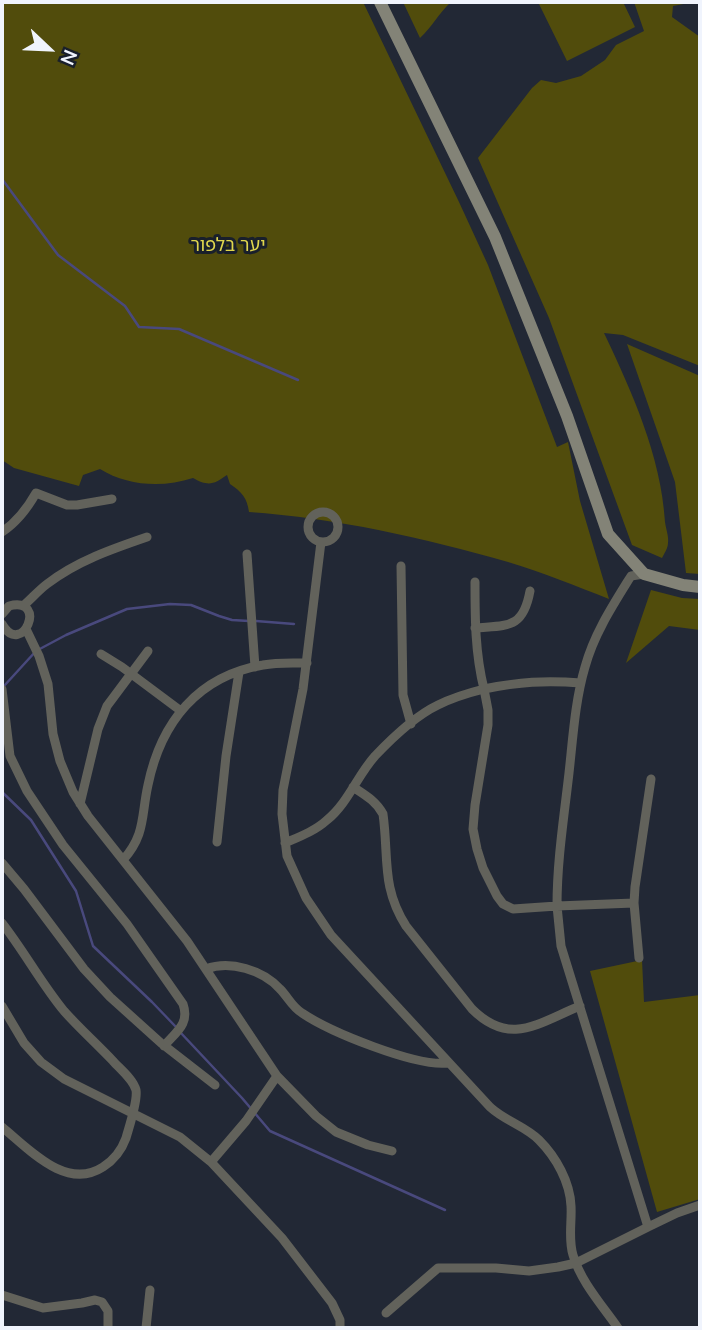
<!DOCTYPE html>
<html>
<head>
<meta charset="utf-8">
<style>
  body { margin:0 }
  #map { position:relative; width:702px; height:1330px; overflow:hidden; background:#222835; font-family:"Nunito Sans",sans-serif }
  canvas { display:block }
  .frame { position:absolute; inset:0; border:4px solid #f0f4fd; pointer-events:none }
  .north { position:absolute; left:14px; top:14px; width:70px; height:70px; -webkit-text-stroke:5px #191f2b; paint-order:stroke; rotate:113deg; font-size:19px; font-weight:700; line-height:28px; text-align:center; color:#f0f4fd }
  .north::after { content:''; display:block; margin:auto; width:24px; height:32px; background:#f0f4fd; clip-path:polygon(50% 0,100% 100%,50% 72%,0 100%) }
</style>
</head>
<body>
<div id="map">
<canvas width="702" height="1330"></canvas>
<div class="frame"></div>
<div class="north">N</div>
</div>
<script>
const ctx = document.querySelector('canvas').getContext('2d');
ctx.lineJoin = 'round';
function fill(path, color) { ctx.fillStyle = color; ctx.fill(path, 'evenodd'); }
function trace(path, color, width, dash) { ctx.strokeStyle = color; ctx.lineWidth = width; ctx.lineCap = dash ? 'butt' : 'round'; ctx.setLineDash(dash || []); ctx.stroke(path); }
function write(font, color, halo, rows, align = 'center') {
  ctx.font = font + ' "Nunito Sans","Noto Sans Hebrew",sans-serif'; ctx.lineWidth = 6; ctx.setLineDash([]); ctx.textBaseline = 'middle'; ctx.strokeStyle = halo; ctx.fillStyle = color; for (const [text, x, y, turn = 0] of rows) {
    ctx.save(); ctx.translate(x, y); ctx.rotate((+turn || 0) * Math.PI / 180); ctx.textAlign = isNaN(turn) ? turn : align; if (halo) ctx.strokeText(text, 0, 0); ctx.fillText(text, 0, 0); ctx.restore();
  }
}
fill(new Path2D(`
  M 2,2 L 363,2 L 459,202 L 488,265 L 557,447 L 568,442 L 580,501 L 609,599 C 576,586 542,572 508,562 C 424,538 336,518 249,512 C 247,498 242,492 230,484 L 227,475 C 214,484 209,487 193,478 C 163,488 127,486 100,469 L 83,475 L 79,486 L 14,468 L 2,460 Z
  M 403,2 L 451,2 C 439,13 432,27 420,38 Z
  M 538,2 L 623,2 L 635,27 L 567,61 Z
  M 634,2 L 694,2 L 673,6 L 672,17 L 700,37 L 700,366 L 623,335 L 604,333 C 632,392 661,456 665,522 C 666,529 669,537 668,543 C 668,548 664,554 662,558 L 632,545 L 549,318 L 478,158 L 532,88 L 541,80 L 556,83 L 581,76 L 605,60 L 616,45 L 644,31 Z
  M 627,344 L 700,376 L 700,574 L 686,573 L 675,482 Z
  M 651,590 L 682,598 L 700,599 L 700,630 L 669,626 L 626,663 Z
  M 642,960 L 644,1002 L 700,995 L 700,1199 L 657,1212 L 590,971 Z`), '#514c0c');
trace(new Path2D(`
  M 2,179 L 58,255 L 125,306 L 139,327 L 179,329 L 298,380
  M 256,621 L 294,624
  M 4,686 L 36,651 L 66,635 L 127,609 L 170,604 L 191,605 L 219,616 L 232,620 L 249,621
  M 2,792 L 31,820 L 76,891 L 93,946 L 152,1002 L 176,1027
  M 180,1032 L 242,1098 L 270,1131 L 445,1210`), '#49497d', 2.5);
trace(new Path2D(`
  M308 527a15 15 0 1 1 30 0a15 15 0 1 1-30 0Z
  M 2,532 C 17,522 27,509 36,493 L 67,505 L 77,505 L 112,499
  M 321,542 L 303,689 L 283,790 L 282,814 L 287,856 L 306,898 L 331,935 L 490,1107 C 505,1121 525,1126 539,1140 C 556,1157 570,1182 571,1206 C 572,1222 568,1239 573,1255 C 581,1282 602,1305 618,1328
  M 247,554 L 255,667
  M 401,566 L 403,695 L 411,724
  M 475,582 C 475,618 475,653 484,689 C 519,682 545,680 581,683
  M 23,606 C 31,599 39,590 47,584 C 77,561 112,549 147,537
  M 2,614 L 9,606 C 49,596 22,659 2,624
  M 475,628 C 508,625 523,629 530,591
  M 26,629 L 39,656 L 48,684 L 53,734 L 60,761 L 73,792 L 88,816 L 187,941 L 277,1076 L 316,1116 L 336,1132 L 368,1145 L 392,1151
  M 101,654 L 122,667 L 181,711
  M 2,689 L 10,756 L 27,791 L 63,845 L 127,924 L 183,1004 C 190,1024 176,1032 164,1046
  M 353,787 C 365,795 376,801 383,814 C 389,857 381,887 406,926 L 472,1009 C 510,1047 538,1023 580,1006
  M 80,804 L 98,729 L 107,706 L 148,651
  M 217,842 L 226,756 L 239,672
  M 285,843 C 299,837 315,831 327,820 C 348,803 357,776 375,756 C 393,737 415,716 438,705 C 452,698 468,693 484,689 L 488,710 L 488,725 L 475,805 L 473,829 L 477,849 L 483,868 L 497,896 L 503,904 L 513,909 L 557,906 L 561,946 L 648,1227 L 677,1213 L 700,1205
  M 123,860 C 146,834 141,816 148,785 C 161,722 198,676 263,665 C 278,662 292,663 307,663
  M 2,863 L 24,889 L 84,969 L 110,997 L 161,1043 L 215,1085
  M 634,903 L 557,906 C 557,861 564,817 569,773 C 573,737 575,701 585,667 C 594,634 613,605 631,576 L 644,574
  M 2,923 C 24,951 41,983 64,1011 C 79,1028 97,1044 113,1061 C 120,1069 133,1079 136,1090 C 138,1101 129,1127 126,1138 C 122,1149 114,1160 103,1167 C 66,1191 29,1149 2,1127
  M 639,958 L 634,903 L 635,887 L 651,779
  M 206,969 C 230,960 263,970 280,989 C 288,997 292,1007 302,1013 C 330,1032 416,1067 448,1063
  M 2,1006 L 24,1043 L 41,1062 L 64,1079 L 180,1137 L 211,1162 L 282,1238 L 332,1303 L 340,1320 L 340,1328
  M 211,1162 L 246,1121 L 277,1076
  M 2,1295 L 43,1308 L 82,1303 L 95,1300 L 102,1302 L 108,1311 L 108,1328
  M 386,1313 L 438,1268 L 496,1268 L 529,1271 L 558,1267 L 576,1263 L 648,1227
  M 146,1328 L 150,1290`), '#62625b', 9);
trace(new Path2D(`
  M 380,2 L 495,237 L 567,416 L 608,534 L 644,574 L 683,585 L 700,587`), '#838377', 12);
write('18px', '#e0d64d', '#191f2b', [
  ["יער בלפור",228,247]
]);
</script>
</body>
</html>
